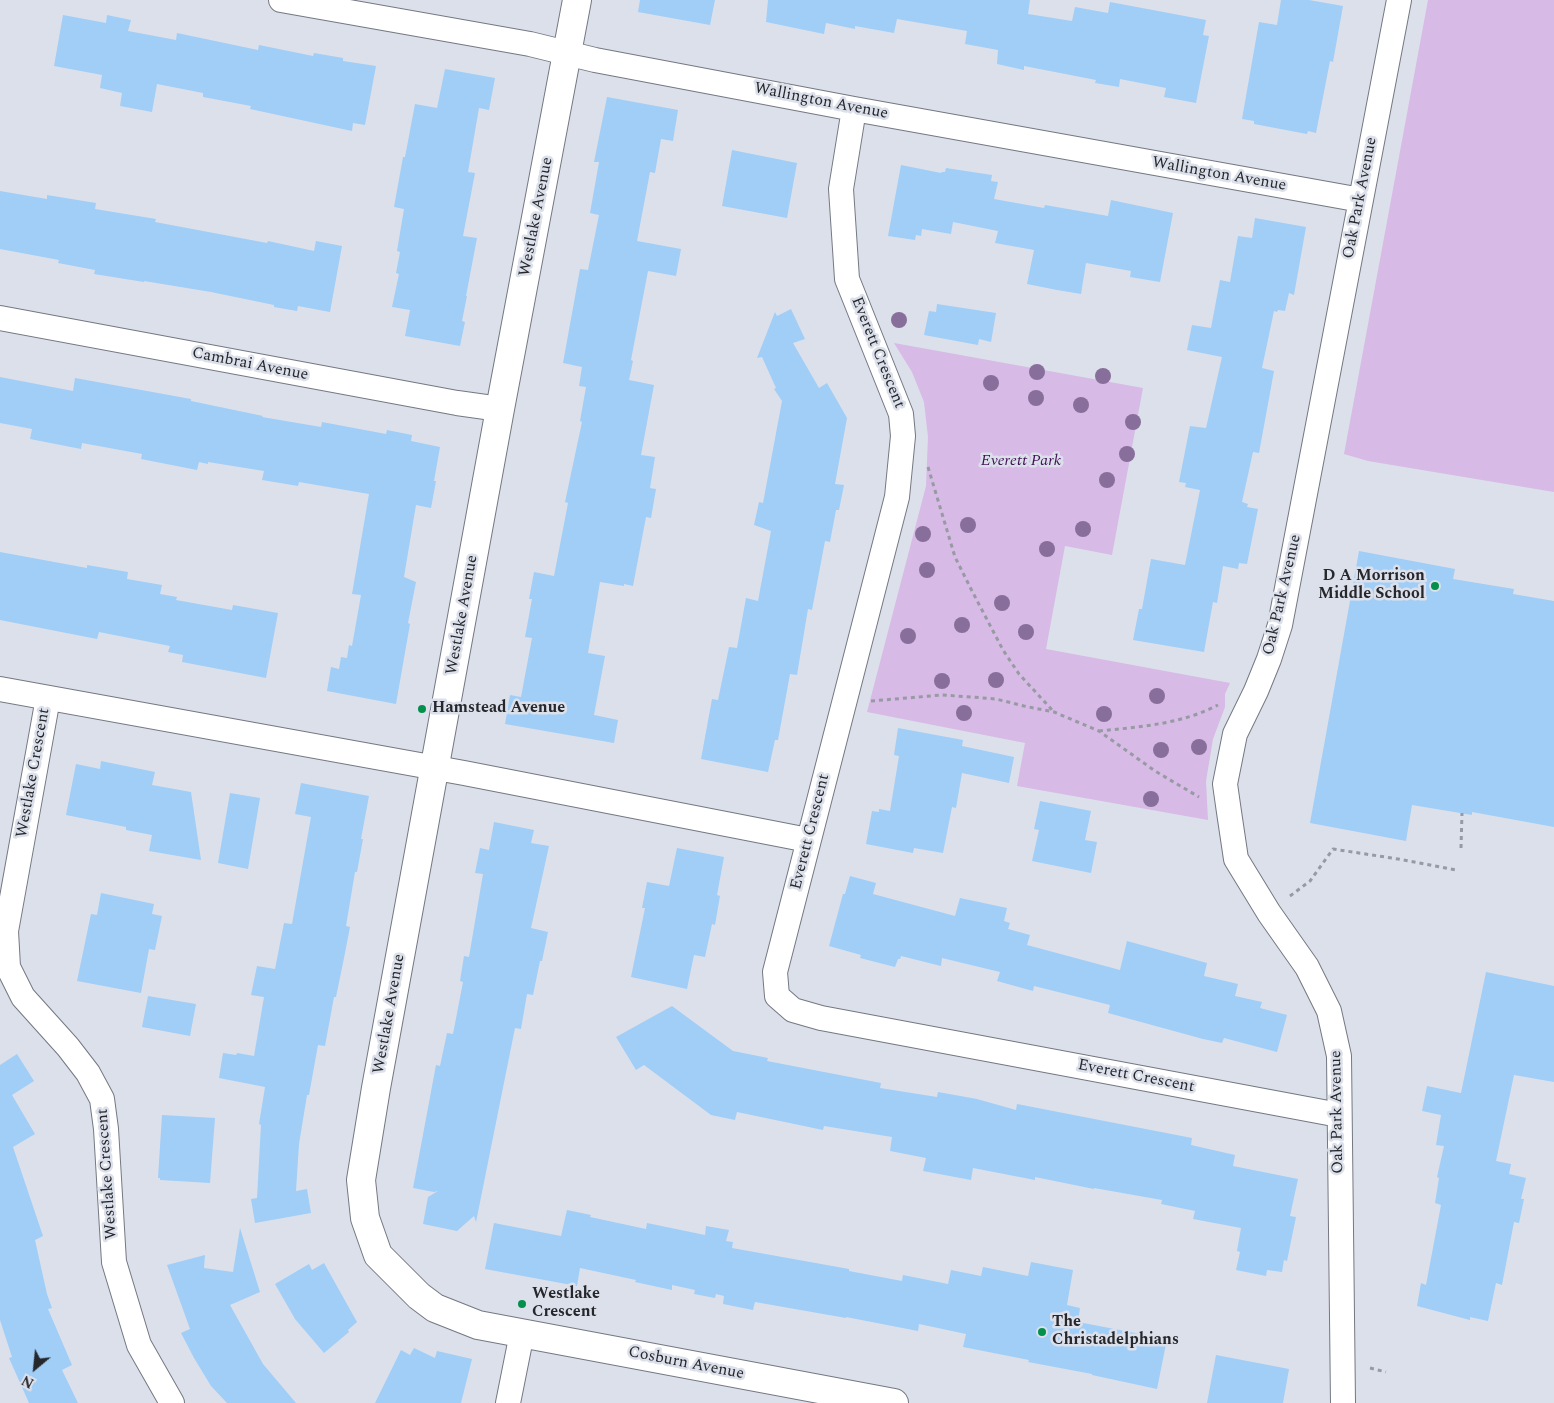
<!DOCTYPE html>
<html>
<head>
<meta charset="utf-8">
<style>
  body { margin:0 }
  #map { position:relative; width:1554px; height:1403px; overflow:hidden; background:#dce0eb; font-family:Spectral,serif }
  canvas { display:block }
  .north { position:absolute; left:10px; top:1343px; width:50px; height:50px; -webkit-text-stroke:4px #dce0eb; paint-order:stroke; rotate:208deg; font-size:14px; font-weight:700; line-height:20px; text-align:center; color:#25272b }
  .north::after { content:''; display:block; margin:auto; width:18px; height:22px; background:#25272b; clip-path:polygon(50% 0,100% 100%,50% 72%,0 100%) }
</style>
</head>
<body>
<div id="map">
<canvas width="1554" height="1403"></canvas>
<div class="north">N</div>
</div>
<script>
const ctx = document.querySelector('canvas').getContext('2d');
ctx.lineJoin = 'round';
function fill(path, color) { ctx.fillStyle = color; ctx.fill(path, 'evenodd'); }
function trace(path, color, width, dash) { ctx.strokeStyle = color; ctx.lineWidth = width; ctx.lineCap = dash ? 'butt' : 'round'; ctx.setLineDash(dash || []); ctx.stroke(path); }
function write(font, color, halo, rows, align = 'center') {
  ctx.font = font + ' Spectral,serif'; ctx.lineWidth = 5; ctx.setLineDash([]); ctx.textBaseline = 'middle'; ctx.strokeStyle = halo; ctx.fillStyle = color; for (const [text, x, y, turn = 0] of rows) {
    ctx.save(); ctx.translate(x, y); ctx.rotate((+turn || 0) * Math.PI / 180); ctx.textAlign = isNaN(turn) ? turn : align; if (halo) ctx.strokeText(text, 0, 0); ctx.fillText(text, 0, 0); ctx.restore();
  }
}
fill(new Path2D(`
  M 1428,0 L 1554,0 L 1554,492 L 1368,461 L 1344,454 Z
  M 894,343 L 1143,388 L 1112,555 L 1065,546 L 1046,649 L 1230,683 L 1225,694 L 1225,707 L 1213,739 L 1206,781 L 1208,820 L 1017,786 L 1025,743 L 867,712 L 926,486 L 928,437 L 924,402 L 912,372 Z`), '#d7bae5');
fill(new Path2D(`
  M 640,0 L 715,0 L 710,25 L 638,12 Z
  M 768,0 L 1030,0 L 1028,14 L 1072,21 L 1075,7 L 1108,13 L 1110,2 L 1206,20 L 1203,35 L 1209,36 L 1196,103 L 1164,97 L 1166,88 L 1120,79 L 1119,87 L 1095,83 L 1096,80 L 1024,66 L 1024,70 L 997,64 L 998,50 L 965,44 L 967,31 L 897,19 L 894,33 L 855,26 L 855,29 L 826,23 L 824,34 L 766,22 Z
  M 1281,0 L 1309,0 L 1343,6 L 1333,62 L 1330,61 L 1316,133 L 1308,131 L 1307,134 L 1254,124 L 1254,121 L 1242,119 L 1259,22 L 1277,25 Z
  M 63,15 L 106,23 L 107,15 L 131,20 L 128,31 L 176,40 L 177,33 L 258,50 L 259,45 L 313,56 L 314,53 L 343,58 L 343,61 L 376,66 L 365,125 L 353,123 L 352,131 L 250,109 L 251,106 L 203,97 L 203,93 L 157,84 L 152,112 L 120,106 L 122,93 L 100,88 L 102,75 L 54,66 Z
  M 445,69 L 495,78 L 489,110 L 479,108 L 468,172 L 475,173 L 463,236 L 477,238 L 466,296 L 467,296 L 462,321 L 465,322 L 460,346 L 405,336 L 410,310 L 392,307 L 399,274 L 396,273 L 400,252 L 397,251 L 404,209 L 394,207 L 403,157 L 405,157 L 415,104 L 437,108 Z
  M 607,97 L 678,110 L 673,141 L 661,139 L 655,173 L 650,172 L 637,241 L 681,249 L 676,276 L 648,271 L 631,360 L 633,361 L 629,380 L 654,385 L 641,455 L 655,457 L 650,488 L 656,489 L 651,518 L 646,517 L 633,586 L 624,584 L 624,586 L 600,582 L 588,653 L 605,656 L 594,715 L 618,720 L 614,743 L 505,724 L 510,695 L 521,697 L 532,638 L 525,637 L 532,599 L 529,599 L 534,572 L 554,576 L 568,503 L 565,502 L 582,422 L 580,421 L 586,387 L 579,386 L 582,367 L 563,363 L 580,269 L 588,270 L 599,215 L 590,213 L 599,162 L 594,162 Z
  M 732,150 L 797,163 L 787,218 L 722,206 Z
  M 901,165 L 941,173 L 942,172 L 945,172 L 946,168 L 992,175 L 991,181 L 998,182 L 994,199 L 1044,208 L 1045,205 L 1108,216 L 1111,200 L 1173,213 L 1160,282 L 1130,277 L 1131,271 L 1086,263 L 1081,294 L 1057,290 L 1027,284 L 1034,250 L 995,243 L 998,231 L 953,222 L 951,234 L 922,229 L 921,236 L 916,235 L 915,240 L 888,236 Z
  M 0,191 L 47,199 L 47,195 L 96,203 L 95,209 L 156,219 L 155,222 L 267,243 L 268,241 L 314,251 L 316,241 L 342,246 L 330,312 L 298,306 L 297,311 L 274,307 L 274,305 L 211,292 L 144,281 L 144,282 L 94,274 L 95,270 L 58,263 L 59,260 L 0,249 Z
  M 1255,218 L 1306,227 L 1294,295 L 1289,293 L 1285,311 L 1278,310 L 1277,312 L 1274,311 L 1262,368 L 1274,371 L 1259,453 L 1253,452 L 1242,502 L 1248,504 L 1247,507 L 1258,509 L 1247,564 L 1239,563 L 1238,569 L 1223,566 L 1217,603 L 1213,602 L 1204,652 L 1133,640 L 1139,609 L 1142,609 L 1151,559 L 1185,565 L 1200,490 L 1185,487 L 1186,483 L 1179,482 L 1190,426 L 1206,428 L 1222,357 L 1187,350 L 1192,325 L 1211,328 L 1220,280 L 1230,282 L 1238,236 L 1252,238 Z
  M 937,304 L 996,313 L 991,342 L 979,339 L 978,345 L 924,335 L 929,311 L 936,312 Z
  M 791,309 L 805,339 L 793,343 L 819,388 L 827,383 L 847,418 L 835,484 L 844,485 L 839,510 L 836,510 L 830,542 L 825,541 L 812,610 L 808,609 L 797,675 L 790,674 L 778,740 L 775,740 L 768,772 L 701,759 L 712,699 L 718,700 L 729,647 L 737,648 L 746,598 L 758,601 L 771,531 L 754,525 L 759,502 L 763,503 L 782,401 L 774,389 L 776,388 L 762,357 L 757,358 L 775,312 L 777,316 Z
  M 0,377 L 73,391 L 75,378 L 191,399 L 191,401 L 263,416 L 262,417 L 321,427 L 322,422 L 386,434 L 387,430 L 412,435 L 411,441 L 440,447 L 434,481 L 436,481 L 431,508 L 416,505 L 404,577 L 416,582 L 408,623 L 410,624 L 396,704 L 327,691 L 331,667 L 339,669 L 341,657 L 347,658 L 349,645 L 352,646 L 361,595 L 352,594 L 369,494 L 299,482 L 298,486 L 262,480 L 264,471 L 208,462 L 208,464 L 199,462 L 197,470 L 141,459 L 142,454 L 82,443 L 81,449 L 30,439 L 32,429 L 0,423 Z
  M 1359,551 L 1455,569 L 1453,579 L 1514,589 L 1513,594 L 1554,601 L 1554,827 L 1472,812 L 1472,815 L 1412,805 L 1406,841 L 1310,823 Z
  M 0,552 L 87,568 L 87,565 L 128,572 L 127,579 L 162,585 L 160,594 L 177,597 L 176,600 L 232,610 L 233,605 L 278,613 L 266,678 L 182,662 L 183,655 L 168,652 L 170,646 L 99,632 L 97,639 L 0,620 Z
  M 898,728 L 963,740 L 962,746 L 1014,757 L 1009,783 L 962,773 L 956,808 L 952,807 L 943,853 L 914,848 L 913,853 L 866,844 L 872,811 L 879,812 L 879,809 L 890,811 L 899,756 L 894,755 Z
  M 101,761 L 155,772 L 152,785 L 191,792 L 201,860 L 149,851 L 152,835 L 126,830 L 126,827 L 66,815 L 76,764 L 100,769 Z
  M 301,783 L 369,796 L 361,839 L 363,839 L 357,872 L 355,872 L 346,926 L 350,927 L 344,958 L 336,997 L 334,997 L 325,1046 L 318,1045 L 309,1095 L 307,1095 L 299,1144 L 296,1191 L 307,1189 L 311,1213 L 255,1223 L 251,1199 L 257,1198 L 261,1125 L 259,1124 L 265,1087 L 219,1078 L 223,1053 L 236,1055 L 237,1053 L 254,1056 L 264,997 L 251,995 L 257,966 L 275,969 L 284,923 L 292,924 L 311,817 L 295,814 Z
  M 230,793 L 260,798 L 248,869 L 218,863 Z
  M 1040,801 L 1091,811 L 1085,840 L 1097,842 L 1091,873 L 1032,861 L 1039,830 L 1034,829 Z
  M 494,822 L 534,830 L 531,843 L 549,846 L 531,928 L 548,932 L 542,961 L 540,961 L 533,995 L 527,994 L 521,1029 L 515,1028 L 476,1222 L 474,1216 L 457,1231 L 423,1224 L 428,1197 L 438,1191 L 434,1192 L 413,1188 L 436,1065 L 440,1066 L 447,1033 L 453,1034 L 463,982 L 460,981 L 464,956 L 469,957 L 483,874 L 475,873 L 480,848 L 489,850 Z
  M 677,848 L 724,857 L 717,895 L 720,896 L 715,925 L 712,924 L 705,957 L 694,955 L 687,989 L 631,977 L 645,908 L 642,908 L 647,882 L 669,886 Z
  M 850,876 L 876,883 L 873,894 L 955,916 L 960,898 L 1007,908 L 1004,921 L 1010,923 L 1008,929 L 1030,935 L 1027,945 L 1120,970 L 1127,941 L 1207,963 L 1204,976 L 1238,984 L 1235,996 L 1262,1002 L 1260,1008 L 1287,1015 L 1277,1052 L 1224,1038 L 1222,1043 L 1203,1039 L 1108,1013 L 1110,1005 L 1034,986 L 1033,991 L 997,981 L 1000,972 L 942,958 L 941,966 L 901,956 L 900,959 L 898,959 L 895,967 L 860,958 L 861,955 L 829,946 L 843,894 L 845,894 Z
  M 101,893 L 154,904 L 152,914 L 162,916 L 155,950 L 149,949 L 141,993 L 77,981 L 91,914 L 97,915 Z
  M 1486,972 L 1554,986 L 1554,1082 L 1514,1075 L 1496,1161 L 1511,1164 L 1509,1174 L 1526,1178 L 1521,1199 L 1524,1199 L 1519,1223 L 1514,1222 L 1502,1285 L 1496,1283 L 1488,1321 L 1470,1317 L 1470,1320 L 1417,1306 L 1421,1283 L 1426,1285 L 1441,1205 L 1435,1203 L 1439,1178 L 1437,1177 L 1444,1146 L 1436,1145 L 1441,1115 L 1422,1111 L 1427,1086 L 1461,1093 Z
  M 148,996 L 196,1004 L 190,1036 L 142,1027 Z
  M 672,1006 L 733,1051 L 768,1058 L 767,1061 L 881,1083 L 880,1088 L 937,1097 L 938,1092 L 977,1099 L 1016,1110 L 1017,1104 L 1192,1138 L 1191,1145 L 1235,1155 L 1233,1166 L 1298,1179 L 1290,1216 L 1296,1217 L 1287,1261 L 1284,1260 L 1282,1272 L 1267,1270 L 1266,1276 L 1236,1270 L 1240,1252 L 1237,1251 L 1241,1228 L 1193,1219 L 1195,1211 L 1161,1204 L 1162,1200 L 1094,1188 L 1094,1189 L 1035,1177 L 1035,1180 L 973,1168 L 971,1180 L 923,1171 L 926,1158 L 890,1151 L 892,1137 L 824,1126 L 823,1130 L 737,1112 L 735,1120 L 711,1115 L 644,1065 L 636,1070 L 616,1037 Z
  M 17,1054 L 34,1081 L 12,1095 L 35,1134 L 13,1147 L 43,1236 L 35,1240 L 47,1294 L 52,1308 L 48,1309 L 72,1365 L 62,1370 L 78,1403 L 29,1403 L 9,1358 L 12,1357 L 0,1320 L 0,1065 Z
  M 162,1115 L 215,1118 L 210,1183 L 160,1180 L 160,1178 L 158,1178 Z
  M 567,1210 L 591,1215 L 590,1217 L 646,1229 L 647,1223 L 705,1235 L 706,1226 L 729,1230 L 726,1241 L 733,1242 L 732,1248 L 849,1269 L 849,1271 L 902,1281 L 903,1275 L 948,1284 L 951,1270 L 981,1276 L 983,1267 L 1028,1276 L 1031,1262 L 1073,1270 L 1067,1305 L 1080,1308 L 1078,1322 L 1167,1339 L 1157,1389 L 1092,1375 L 1092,1374 L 1028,1362 L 1029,1360 L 963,1347 L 966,1334 L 919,1324 L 918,1331 L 846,1317 L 846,1318 L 755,1302 L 753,1310 L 723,1304 L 724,1296 L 716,1294 L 715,1298 L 694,1294 L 695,1290 L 672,1285 L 672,1290 L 635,1282 L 636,1280 L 580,1268 L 577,1286 L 485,1269 L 494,1223 L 561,1236 Z
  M 240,1228 L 260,1292 L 230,1305 L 263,1364 L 296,1403 L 227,1403 L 211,1386 L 194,1358 L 181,1333 L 190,1329 L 167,1265 L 205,1255 L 204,1268 L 233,1272 Z
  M 324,1263 L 357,1322 L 348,1330 L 349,1332 L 324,1353 L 295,1319 L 275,1284 L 309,1264 L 312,1270 Z
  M 414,1348 L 435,1358 L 437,1351 L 472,1359 L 461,1403 L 375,1403 L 401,1350 L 410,1355 Z
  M 1216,1355 L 1289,1369 L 1283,1403 L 1207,1403 Z`), '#a0cef7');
const street = new Path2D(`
  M 281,0 L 530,44 L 595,60 L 854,109 L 1361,200
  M 854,109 L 841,189 L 847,279 L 901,414 L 903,436 L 897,497 L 775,972 L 777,996 L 793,1010 L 821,1018 L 1339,1115
  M 0,318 L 457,403 L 500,409
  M 0,689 L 464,773 L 808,840
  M 48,698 L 6,931 L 8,967 L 23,997 L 68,1047 L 88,1073 L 102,1099 L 106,1129 L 114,1262 L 139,1345 L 172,1403
  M 508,1403 L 522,1333
  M 1343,1403 L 1339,1056 L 1329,1011 L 1307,967 L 1269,913 L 1236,859 L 1229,812 L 1225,784 L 1235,734 L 1256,691 L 1269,659 L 1280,625 L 1399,0`);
const secondary = new Path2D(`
  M 577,0 L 500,409 L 376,1088 L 361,1180 L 365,1218 L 378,1255 L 419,1296 L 435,1308 L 478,1325 L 894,1403`);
trace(street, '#747882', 26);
trace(secondary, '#747882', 30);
trace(new Path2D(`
  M 928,467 L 955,557 L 972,591 L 1003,650 L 1019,674 L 1054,712
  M 871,701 L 942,695 L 971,697 L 996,699 L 1024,706 L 1054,712 L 1099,731 L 1155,771 L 1199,797
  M 1099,731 C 1139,727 1182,724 1218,705
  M 1461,848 L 1462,813
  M 1290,896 L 1310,881 L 1333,849 L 1398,859 L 1456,870
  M 1370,1368 L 1386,1372`), '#979aa3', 3, [4, 4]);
trace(street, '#fff', 24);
trace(secondary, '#fff', 28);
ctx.fillStyle = '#886e9a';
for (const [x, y] of [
  [899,320],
  [1037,372],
  [1103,376],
  [991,383],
  [1036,398],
  [1081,405],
  [1133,422],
  [1127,454],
  [1107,480],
  [968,525],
  [1083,529],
  [923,534],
  [1047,549],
  [927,570],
  [1002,603],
  [962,625],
  [1026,632],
  [908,636],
  [996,680],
  [942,681],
  [1157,696],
  [964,713],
  [1104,714],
  [1199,747],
  [1161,750],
  [1151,799]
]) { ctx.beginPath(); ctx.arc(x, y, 8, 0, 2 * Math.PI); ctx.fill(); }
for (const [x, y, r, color] of [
  [1435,586,5,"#058f4d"],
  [422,709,5,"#058f4d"],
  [522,1304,5,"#058f4d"],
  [1042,1332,5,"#058f4d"]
]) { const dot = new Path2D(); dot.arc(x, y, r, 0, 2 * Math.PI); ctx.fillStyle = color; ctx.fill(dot); trace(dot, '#dce0eb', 2); }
write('16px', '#25272b', '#dce0eb', [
  ["Wallington Avenue",821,102,11],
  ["Wallington Avenue",1219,175,10],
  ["Oak Park Avenue",1361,198,-79],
  ["Westlake Avenue",537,217,-79],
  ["Everett Crescent",877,353,68],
  ["Cambrai Avenue",250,365,11],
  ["Oak Park Avenue",1283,595,-77],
  ["Westlake Avenue",463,615,-80],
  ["Westlake Crescent",34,773,-80],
  ["Everett Crescent",811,832,-76],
  ["Westlake Avenue",390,1014,-80],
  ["Everett Crescent",1136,1077,11],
  ["Oak Park Avenue",1338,1112,-91],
  ["Westlake Crescent",108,1174,-94],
  ["Cosburn Avenue",686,1364,11]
]);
write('italic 16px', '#441158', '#dce0eb', [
  ["Everett Park",1021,462]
]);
write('bold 16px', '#25272b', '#dce0eb', [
  ["D A Morrison",1425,577,"right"],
  ["Middle School",1425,595,"right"],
  ["Hamstead Avenue",432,709],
  ["Westlake",532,1295],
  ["Crescent",532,1313],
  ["The",1052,1323],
  ["Christadelphians",1052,1341]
], 'left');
</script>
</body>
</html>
